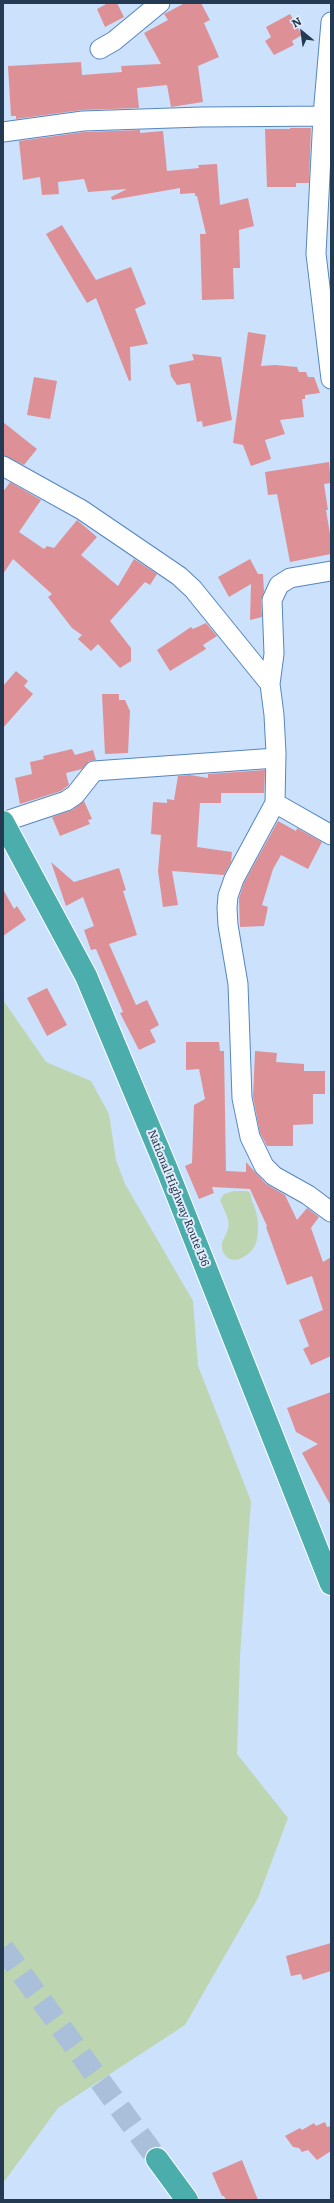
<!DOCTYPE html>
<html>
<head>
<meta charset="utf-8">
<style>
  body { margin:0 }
  #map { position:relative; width:334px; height:2203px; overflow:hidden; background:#cce1fb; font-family:Literata,serif }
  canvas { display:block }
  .frame { position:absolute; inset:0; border:4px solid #243952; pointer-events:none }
  .north { position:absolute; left:282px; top:12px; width:40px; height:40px; -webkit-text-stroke:3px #e3edfa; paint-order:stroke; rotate:331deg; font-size:11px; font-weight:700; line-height:16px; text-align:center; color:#243952 }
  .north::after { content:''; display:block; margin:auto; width:14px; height:18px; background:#243952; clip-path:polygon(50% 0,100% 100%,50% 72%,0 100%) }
</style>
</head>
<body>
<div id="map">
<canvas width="334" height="2203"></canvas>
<div class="frame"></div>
<div class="north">N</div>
</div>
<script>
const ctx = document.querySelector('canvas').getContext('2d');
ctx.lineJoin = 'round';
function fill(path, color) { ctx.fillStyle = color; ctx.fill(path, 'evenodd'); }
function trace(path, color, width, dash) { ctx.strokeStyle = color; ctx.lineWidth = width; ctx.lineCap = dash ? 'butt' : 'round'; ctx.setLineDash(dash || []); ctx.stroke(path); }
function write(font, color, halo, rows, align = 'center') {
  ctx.font = font + ' Literata,serif'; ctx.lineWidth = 4; ctx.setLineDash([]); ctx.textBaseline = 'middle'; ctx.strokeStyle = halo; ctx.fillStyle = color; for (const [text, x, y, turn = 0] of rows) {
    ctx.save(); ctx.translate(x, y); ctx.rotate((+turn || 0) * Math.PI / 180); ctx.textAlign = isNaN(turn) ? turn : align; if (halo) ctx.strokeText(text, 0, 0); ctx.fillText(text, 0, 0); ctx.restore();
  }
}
fill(new Path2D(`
  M 3,1000 L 46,1062 L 91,1081 L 109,1114 L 116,1160 L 125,1184 L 193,1301 L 198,1366 L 251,1501 L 240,1656 L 237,1754 L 288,1818 L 258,1898 L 185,2025 L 58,2108 L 3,2183 Z
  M 234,1191 C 238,1192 247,1190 249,1192 C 251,1194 251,1198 252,1201 C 258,1213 260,1229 256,1243 C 253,1254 234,1267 225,1255 C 218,1245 225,1238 228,1229 C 231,1221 223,1208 220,1200 L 224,1194 Z`), '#bed5b1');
fill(new Path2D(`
  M 108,3 L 117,3 L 124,17 L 105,27 L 97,9 Z
  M 185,3 L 201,3 L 210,20 L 204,23 L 219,57 L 198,66 L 203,102 L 171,107 L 167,85 L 137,88 L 139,108 L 82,110 L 16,119 L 16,116 L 11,116 L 8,66 L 81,62 L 82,75 L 122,72 L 121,66 L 161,64 L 144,33 L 168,20 L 164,14 Z
  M 290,14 L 302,35 L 292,41 L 294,45 L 274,55 L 265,41 L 271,37 L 266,27 Z
  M 290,128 L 311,128 L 309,183 L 296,183 L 296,187 L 267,187 L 265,129 L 290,129 Z
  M 140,130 L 140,133 L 163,131 L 167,171 L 199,168 L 198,165 L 217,164 L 220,205 L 248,198 L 254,226 L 239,230 L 240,268 L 233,268 L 234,299 L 202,300 L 200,234 L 206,234 L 197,196 L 195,196 L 195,193 L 180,194 L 180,188 L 112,200 L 111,197 L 127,189 L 88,192 L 84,179 L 58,182 L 59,194 L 42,195 L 40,177 L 23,180 L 19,141 L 84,132 Z
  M 62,225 L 96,280 L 131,267 L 146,304 L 135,309 L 148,344 L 130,347 L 131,380 L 129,381 L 96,298 L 87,303 L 46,234 Z
  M 248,332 L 266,335 L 261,366 L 275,365 L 297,367 L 299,372 L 306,372 L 308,377 L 314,377 L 320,393 L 305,395 L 305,399 L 302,399 L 304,417 L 280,420 L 285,434 L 265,440 L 271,459 L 251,466 L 243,445 L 233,443 Z
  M 192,354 L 221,357 L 232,420 L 203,427 L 202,421 L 197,422 L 190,383 L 177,385 L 171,376 L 169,365 L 194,360 Z
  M 34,377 L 57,381 L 50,419 L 27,415 Z
  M 3,422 L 37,449 L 24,465 L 3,455 Z
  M 329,462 L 331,483 L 324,484 L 328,510 L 326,510 L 331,540 L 331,554 L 290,562 L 277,494 L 268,495 L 265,472 Z
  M 10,482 L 41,500 L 19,532 L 44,549 L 47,546 L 54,548 L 77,520 L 97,537 L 81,555 L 118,586 L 134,559 L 157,574 L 150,585 L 145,582 L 110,621 L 131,648 L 131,661 L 120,668 L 98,644 L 91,651 L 78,639 L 82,635 L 72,628 L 48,597 L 52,594 L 13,559 L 3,574 L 3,492 Z
  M 250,559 L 258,574 L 263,574 L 264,592 L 261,600 L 262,617 L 250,620 L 251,584 L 229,597 L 218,577 Z
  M 206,623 L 217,636 L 203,645 L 206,649 L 170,671 L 157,650 L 191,627 L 193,629 Z
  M 16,671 L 28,681 L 24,686 L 33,694 L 3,728 L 3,686 Z
  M 102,694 L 119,694 L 119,700 L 125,700 L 130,711 L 128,753 L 105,754 Z
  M 72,749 L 75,755 L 93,750 L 96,760 L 89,761 L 82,769 L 66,773 L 69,785 L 61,791 L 20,804 L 15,778 L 32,774 L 30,762 L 44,759 L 43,756 Z
  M 265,770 L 264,793 L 221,793 L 221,803 L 200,803 L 197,847 L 232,852 L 231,862 L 224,875 L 172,871 L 178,905 L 163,907 L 158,871 L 161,835 L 151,834 L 153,802 L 167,803 L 167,799 L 174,800 L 178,776 L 190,775 L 208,778 L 208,774 Z
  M 84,801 L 92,819 L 88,820 L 90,824 L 60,836 L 52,817 L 72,810 Z
  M 278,821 L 296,831 L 297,828 L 322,842 L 308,869 L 281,855 L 273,869 L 262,905 L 268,907 L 264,926 L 240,927 L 239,898 L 244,883 Z
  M 51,862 L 74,882 L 119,868 L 126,890 L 123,891 L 137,935 L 109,944 L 136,1005 L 147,1000 L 159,1025 L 150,1030 L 156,1042 L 139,1050 L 120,1013 L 123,1012 L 96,949 L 91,950 L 84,930 L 94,926 L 83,897 L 66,906 Z
  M 3,889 L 14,909 L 17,906 L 26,920 L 3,936 Z
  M 47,988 L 67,1025 L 47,1036 L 27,998 Z
  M 186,1042 L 219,1042 L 220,1051 L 224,1051 L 226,1171 L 246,1172 L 246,1162 L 266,1184 L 285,1195 L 297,1220 L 307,1208 L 319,1217 L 311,1228 L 323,1262 L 331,1257 L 331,1356 L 311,1365 L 303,1349 L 309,1346 L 299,1320 L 323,1310 L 312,1276 L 287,1285 L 266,1227 L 267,1226 L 250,1189 L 212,1187 L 214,1193 L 199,1199 L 185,1166 L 192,1163 L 194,1105 L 205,1099 L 199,1069 L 186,1070 Z
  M 255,1051 L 277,1053 L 276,1062 L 304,1064 L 304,1071 L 325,1071 L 325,1094 L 313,1094 L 313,1124 L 293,1125 L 293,1146 L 267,1146 L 260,1133 L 253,1097 Z
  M 331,1392 L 331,1506 L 302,1453 L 318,1444 L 296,1432 L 287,1408 Z
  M 331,1943 L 331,1971 L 303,1980 L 301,1974 L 291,1976 L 286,1956 Z
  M 325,2122 L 327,2127 L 331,2126 L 331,2151 L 317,2160 L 308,2150 L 302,2152 L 299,2148 L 293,2147 L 285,2136 L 300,2128 L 302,2130 L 314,2123 L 316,2126 Z
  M 242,2160 L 258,2200 L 226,2200 L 224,2196 L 222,2196 L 212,2173 Z`), '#dd9197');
trace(new Path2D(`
  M 3,1948 L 157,2159`), '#aabfd9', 22, [22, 11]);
const minor = new Path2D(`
  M 331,22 L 323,116 L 316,254 L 331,379
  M 100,49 L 114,41 L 160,3
  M 3,132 L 83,121 L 201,117 L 331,116
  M 3,466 L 82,510 L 179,576 L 193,589 L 270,684
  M 331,571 L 290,578 L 279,585 L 272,600 L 274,654 L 270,684 L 274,715 L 276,753 L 275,803 L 234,879 L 228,896 L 227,908 L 228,925 L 238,984 L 242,1098 L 250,1137 L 264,1166 L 274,1176 L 308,1195 L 331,1212
  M 275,803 L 331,835
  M 3,822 L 66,801 L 75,795 L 94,771 L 276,758`);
const highway = new Path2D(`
  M 3,822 L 86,976 L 168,1172 L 331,1584
  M 157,2159 L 187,2200`);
trace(minor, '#5586c1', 21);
trace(highway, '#fff', 24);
trace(minor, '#fff', 19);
trace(highway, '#4badac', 22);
write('11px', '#243952', '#e3edfa', [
  ["National Highway Route 136",178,1198,68]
]);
</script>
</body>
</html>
